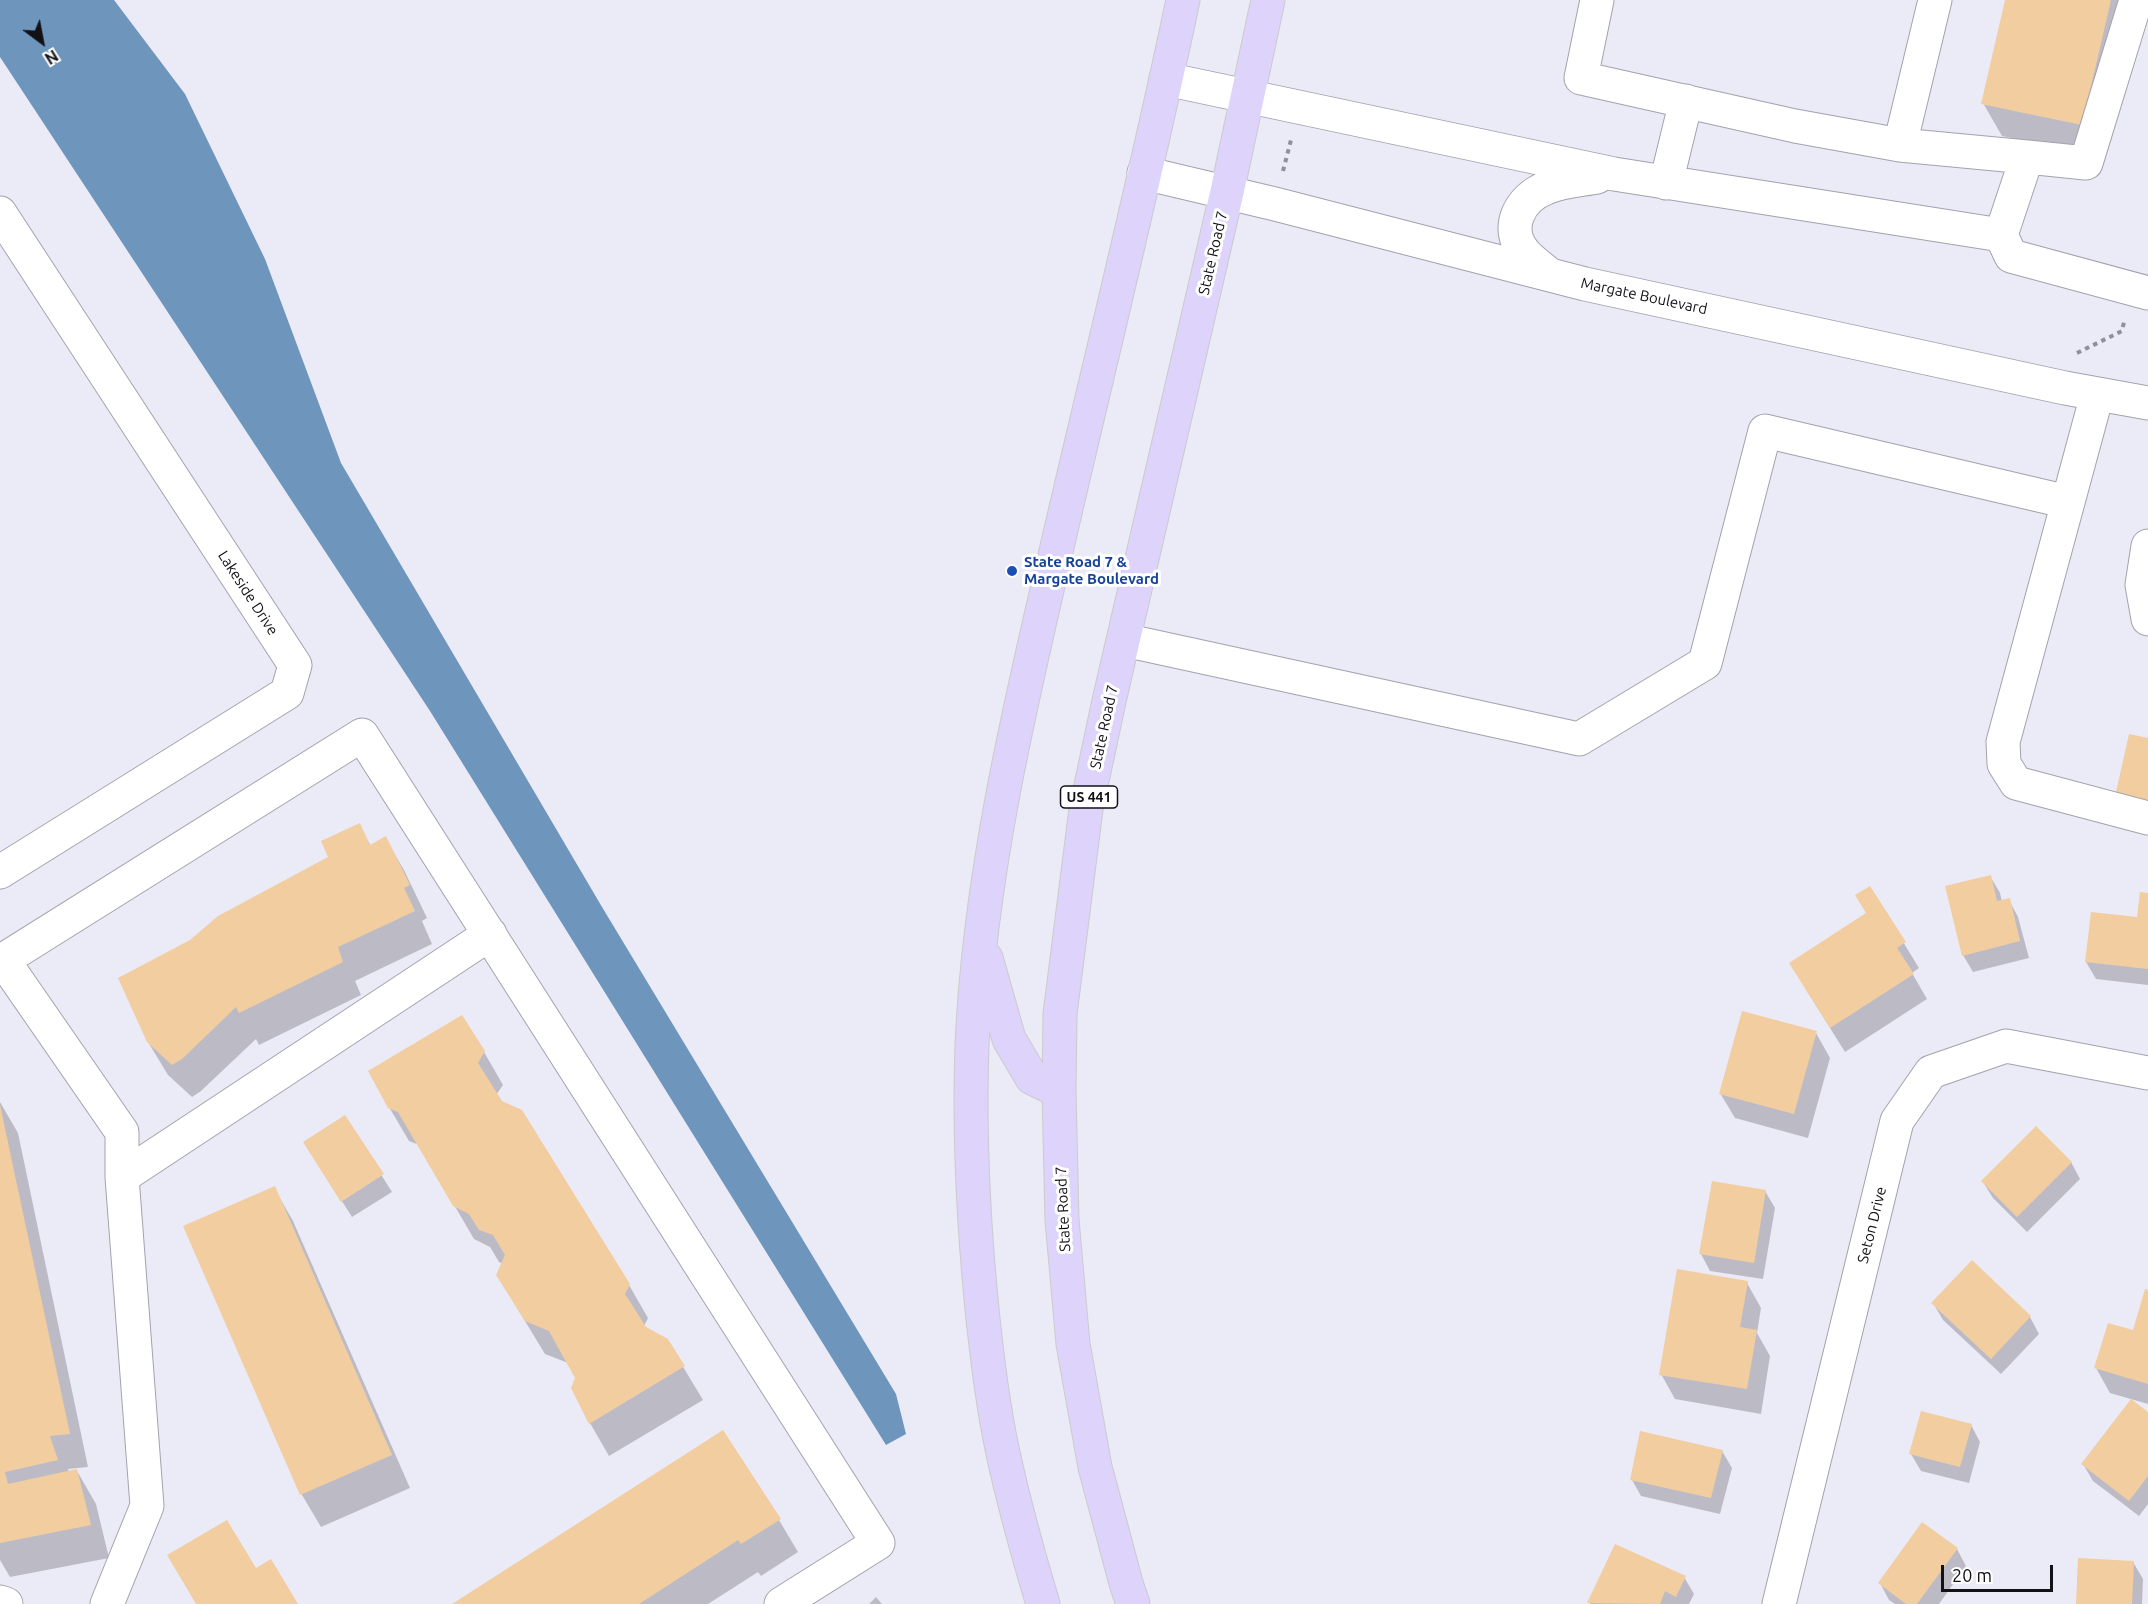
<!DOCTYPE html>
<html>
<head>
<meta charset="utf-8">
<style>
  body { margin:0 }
  #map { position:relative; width:2148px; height:1604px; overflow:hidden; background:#ebeaf7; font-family:Ubuntu,sans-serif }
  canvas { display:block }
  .north { position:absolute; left:12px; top:12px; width:60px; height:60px; -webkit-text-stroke:4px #fff; paint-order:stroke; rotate:148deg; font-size:16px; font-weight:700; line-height:24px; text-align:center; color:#121216 }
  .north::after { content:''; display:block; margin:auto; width:21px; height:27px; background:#121216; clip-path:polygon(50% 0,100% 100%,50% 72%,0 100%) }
  .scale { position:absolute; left:1941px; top:1565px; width:112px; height:27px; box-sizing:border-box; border:3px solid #121216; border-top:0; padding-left:8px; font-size:18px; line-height:21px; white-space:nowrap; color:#121216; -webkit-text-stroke:4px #fff; paint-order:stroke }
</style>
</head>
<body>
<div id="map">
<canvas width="2148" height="1604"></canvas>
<div class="north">N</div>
<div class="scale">20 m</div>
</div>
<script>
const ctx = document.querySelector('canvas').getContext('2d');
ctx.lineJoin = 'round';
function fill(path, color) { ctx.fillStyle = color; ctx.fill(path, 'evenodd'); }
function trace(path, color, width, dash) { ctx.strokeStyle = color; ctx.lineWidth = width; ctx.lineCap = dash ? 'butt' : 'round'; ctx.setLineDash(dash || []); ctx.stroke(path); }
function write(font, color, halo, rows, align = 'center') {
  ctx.font = font + ' Ubuntu,sans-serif'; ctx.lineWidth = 6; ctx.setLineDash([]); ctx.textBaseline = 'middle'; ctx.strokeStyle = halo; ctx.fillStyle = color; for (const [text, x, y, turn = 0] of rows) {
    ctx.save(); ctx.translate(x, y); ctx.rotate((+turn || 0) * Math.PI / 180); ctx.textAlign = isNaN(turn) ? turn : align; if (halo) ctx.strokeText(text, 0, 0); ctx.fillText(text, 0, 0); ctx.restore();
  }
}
fill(new Path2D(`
  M 0,0 L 114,0 L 185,94 L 265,259 L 341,463 L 602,907 L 896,1394 L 906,1434 L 886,1445 L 430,711 L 0,57 Z`), '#6e96bd');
fill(new Path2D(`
  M 2006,0 L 2137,0 L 2100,157 L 2002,136 L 1983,103 Z
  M 359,825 L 371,846 L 385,838 L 404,870 L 427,918 L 422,921 L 432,944 L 355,981 L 361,995 L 259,1045 L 256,1039 L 201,1091 L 192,1097 L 168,1075 L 148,1042 L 191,941 L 330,858 Z
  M 1990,876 L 2000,893 L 2002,902 L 2009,900 L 2018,917 L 2029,958 L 1973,972 L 1963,955 Z
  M 1870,888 L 1919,968 L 1912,973 L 1927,999 L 1845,1052 L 1805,988 L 1868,914 Z
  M 2148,894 L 2148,985 L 2096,979 L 2086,962 L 2138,919 Z
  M 1816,1033 L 1830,1058 L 1808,1138 L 1735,1118 L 1720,1093 Z
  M 484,1052 L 503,1085 L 496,1095 L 629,1285 L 648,1318 L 644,1326 L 667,1340 L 703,1400 L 609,1456 L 590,1423 L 577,1378 L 568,1363 L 545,1354 L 497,1275 L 503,1264 L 499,1262 L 490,1247 L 474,1239 L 419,1145 L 409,1141 L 389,1107 Z
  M 0,1102 L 18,1133 L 88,1467 L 68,1469 L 69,1472 L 77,1471 L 96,1504 L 109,1558 L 10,1577 L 0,1560 Z
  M 345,1117 L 392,1192 L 352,1217 L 315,1159 Z
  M 2071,1162 L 2080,1179 L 2027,1232 L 1993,1198 L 1983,1182 Z
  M 274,1188 L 293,1221 L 410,1488 L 321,1527 L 302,1495 L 185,1227 Z
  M 1765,1191 L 1775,1208 L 1763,1279 L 1710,1271 L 1701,1254 Z
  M 1972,1262 L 2030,1317 L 2039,1334 L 2001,1374 L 1943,1320 L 1933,1303 Z
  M 1747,1283 L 1761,1308 L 1757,1333 L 1770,1356 L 1761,1414 L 1675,1399 L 1661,1374 Z
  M 2148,1292 L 2148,1404 L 2110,1393 L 2096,1368 L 2134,1332 Z
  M 2148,1414 L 2148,1504 L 2139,1516 L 2093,1481 L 2083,1464 Z
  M 1971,1425 L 1980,1442 L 1969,1483 L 1921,1471 L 1911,1454 Z
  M 1722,1451 L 1732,1468 L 1720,1514 L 1641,1496 L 1632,1480 Z
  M 779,1520 L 798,1552 L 761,1576 L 758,1572 L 708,1604 L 455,1604 Z
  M 1616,1546 L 1684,1577 L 1694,1594 L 1689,1604 L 1590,1604 Z
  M 1957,1549 L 1966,1566 L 1939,1604 L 1895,1604 L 1889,1600 L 1880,1583 Z
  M 2133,1562 L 2143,1579 L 2142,1604 L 2077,1604 Z
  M 876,1597 L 882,1604 L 869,1604 Z`), '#0003');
fill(new Path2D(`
  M 2005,0 L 2111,0 L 2082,125 L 1981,104 Z
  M 2129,734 L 2148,738 L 2148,808 L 2114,801 Z
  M 360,823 L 370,845 L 386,836 L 410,885 L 404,888 L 415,911 L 338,947 L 343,962 L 239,1013 L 236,1007 L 182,1059 L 172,1065 L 147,1042 L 118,978 L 190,940 L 218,916 L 328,857 L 321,841 Z
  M 1991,875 L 1997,901 L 2010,898 L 2020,941 L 1962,956 L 1945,886 Z
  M 1870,886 L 1906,942 L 1897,948 L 1914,974 L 1830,1028 L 1789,963 L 1866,913 L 1855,895 Z
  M 2140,892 L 2148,893 L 2148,969 L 2085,962 L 2091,912 L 2137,917 Z
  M 1742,1011 L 1817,1031 L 1794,1114 L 1719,1094 Z
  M 462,1015 L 485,1051 L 478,1063 L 502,1101 L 522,1110 L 630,1284 L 625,1294 L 646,1327 L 668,1339 L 685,1366 L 589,1424 L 571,1388 L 575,1378 L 549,1331 L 525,1321 L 496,1275 L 505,1255 L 493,1235 L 479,1230 L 469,1214 L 453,1206 L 398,1112 L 388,1108 L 368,1071 Z
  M 0,1105 L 70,1434 L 50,1436 L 58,1460 L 5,1472 L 8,1484 L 77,1469 L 91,1525 L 0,1543 Z
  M 345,1115 L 384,1174 L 341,1202 L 303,1142 Z
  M 2036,1126 L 2072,1162 L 2017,1217 L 1981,1181 Z
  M 1712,1181 L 1766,1190 L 1754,1263 L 1699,1254 Z
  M 275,1186 L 392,1455 L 300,1495 L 183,1226 Z
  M 1972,1260 L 2031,1316 L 1991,1359 L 1931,1303 Z
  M 1677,1269 L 1748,1281 L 1740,1327 L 1757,1330 L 1747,1389 L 1659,1375 Z
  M 2145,1289 L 2148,1290 L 2148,1384 L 2094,1368 L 2108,1323 L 2133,1330 Z
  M 2131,1399 L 2148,1412 L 2148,1476 L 2129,1501 L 2081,1464 Z
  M 1921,1411 L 1972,1424 L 1960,1467 L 1909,1454 Z
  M 723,1430 L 781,1519 L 741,1544 L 738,1540 L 639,1604 L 452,1604 Z
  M 1640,1431 L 1723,1450 L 1711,1498 L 1630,1480 Z
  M 227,1520 L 256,1568 L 271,1559 L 298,1604 L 196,1604 L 167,1555 Z
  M 1922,1522 L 1958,1548 L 1917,1604 L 1906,1604 L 1878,1583 Z
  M 1615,1544 L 1686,1576 L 1676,1597 L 1665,1591 L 1660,1604 L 1587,1603 Z
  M 2078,1558 L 2134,1561 L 2132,1604 L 2076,1604 Z`), '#f2cd9f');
const minor = new Path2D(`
  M 1597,0 L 1581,78 L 1795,126 L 1900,145
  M 1935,0 L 1900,145 L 2027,157
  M 1166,79 L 1614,174 L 2001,235 L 2011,256 L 2148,293
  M 1144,173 L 1275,204 L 1585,284 L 2065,388 L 2148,403
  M 1666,183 L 1686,101
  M 0,213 L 295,665 L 287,693 L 0,872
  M 2001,235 L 2027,157 L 2086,163 L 2136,0
  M 1549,274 C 1541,267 1530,260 1524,252 C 1504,228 1520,198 1546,188 C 1562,181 1581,180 1597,177
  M 2097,395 L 2003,742 L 2004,764 L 2016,783 L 2148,818
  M 2148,546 L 2142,585 L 2148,619
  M 1124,640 L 1579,739 L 1705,663 L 1765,431 L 2068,502
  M 3,960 L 122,1132 L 122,1177 L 147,1506 L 107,1604
  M 0,962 L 362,735 L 878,1543 L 781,1604
  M 122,1177 L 490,934
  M 0,1602 L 6,1604
  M 1779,1604 L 1897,1121 L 1931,1072 L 2006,1046 L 2148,1073`);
const major = new Path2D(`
  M 986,958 L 1009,1039 L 1032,1078 L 1059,1091
  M 1043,1604 C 1028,1554 1014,1504 1003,1453 C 992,1403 986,1350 981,1299 C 973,1214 969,1130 972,1045 C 979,882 1017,718 1054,560 C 1097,373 1144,187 1183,0
  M 1133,1604 L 1126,1583 L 1095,1467 L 1073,1344 L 1062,1220 L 1059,1091 L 1060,1014 L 1086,809 L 1109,701 L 1227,192 L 1268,0`);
trace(minor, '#a3a2ad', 35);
trace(major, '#cbcbcc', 35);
trace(new Path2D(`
  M 1283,171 L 1291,140
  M 2077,353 L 2122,331 L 2124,322`), '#919099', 4, [4.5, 4.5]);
trace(minor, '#fff', 33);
trace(major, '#ded3fb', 33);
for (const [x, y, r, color] of [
  [1012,571,6,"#1a4fb4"]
]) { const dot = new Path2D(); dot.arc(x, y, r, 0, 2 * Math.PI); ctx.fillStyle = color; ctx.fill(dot); trace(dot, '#fff', 2); }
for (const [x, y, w] of [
  [1089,797,57]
]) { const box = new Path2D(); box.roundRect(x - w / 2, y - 11, w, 22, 4.5); ctx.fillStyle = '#fff'; ctx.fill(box); trace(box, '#121216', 1.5); }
write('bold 14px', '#121216', null, [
  ["US 441",1089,797]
]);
write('15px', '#121216', '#fff', [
  ["State Road 7",1213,253,-77],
  ["Margate Boulevard",1644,296,12],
  ["Lakeside Drive",248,593,57],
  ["State Road 7",1104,727,-78],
  ["State Road 7",1063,1209,-93],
  ["Seton Drive",1872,1225,-76]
]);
write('bold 15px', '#164399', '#fff', [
  ["State Road 7 &",1024,562],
  ["Margate Boulevard",1024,579]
], 'left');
</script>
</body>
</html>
